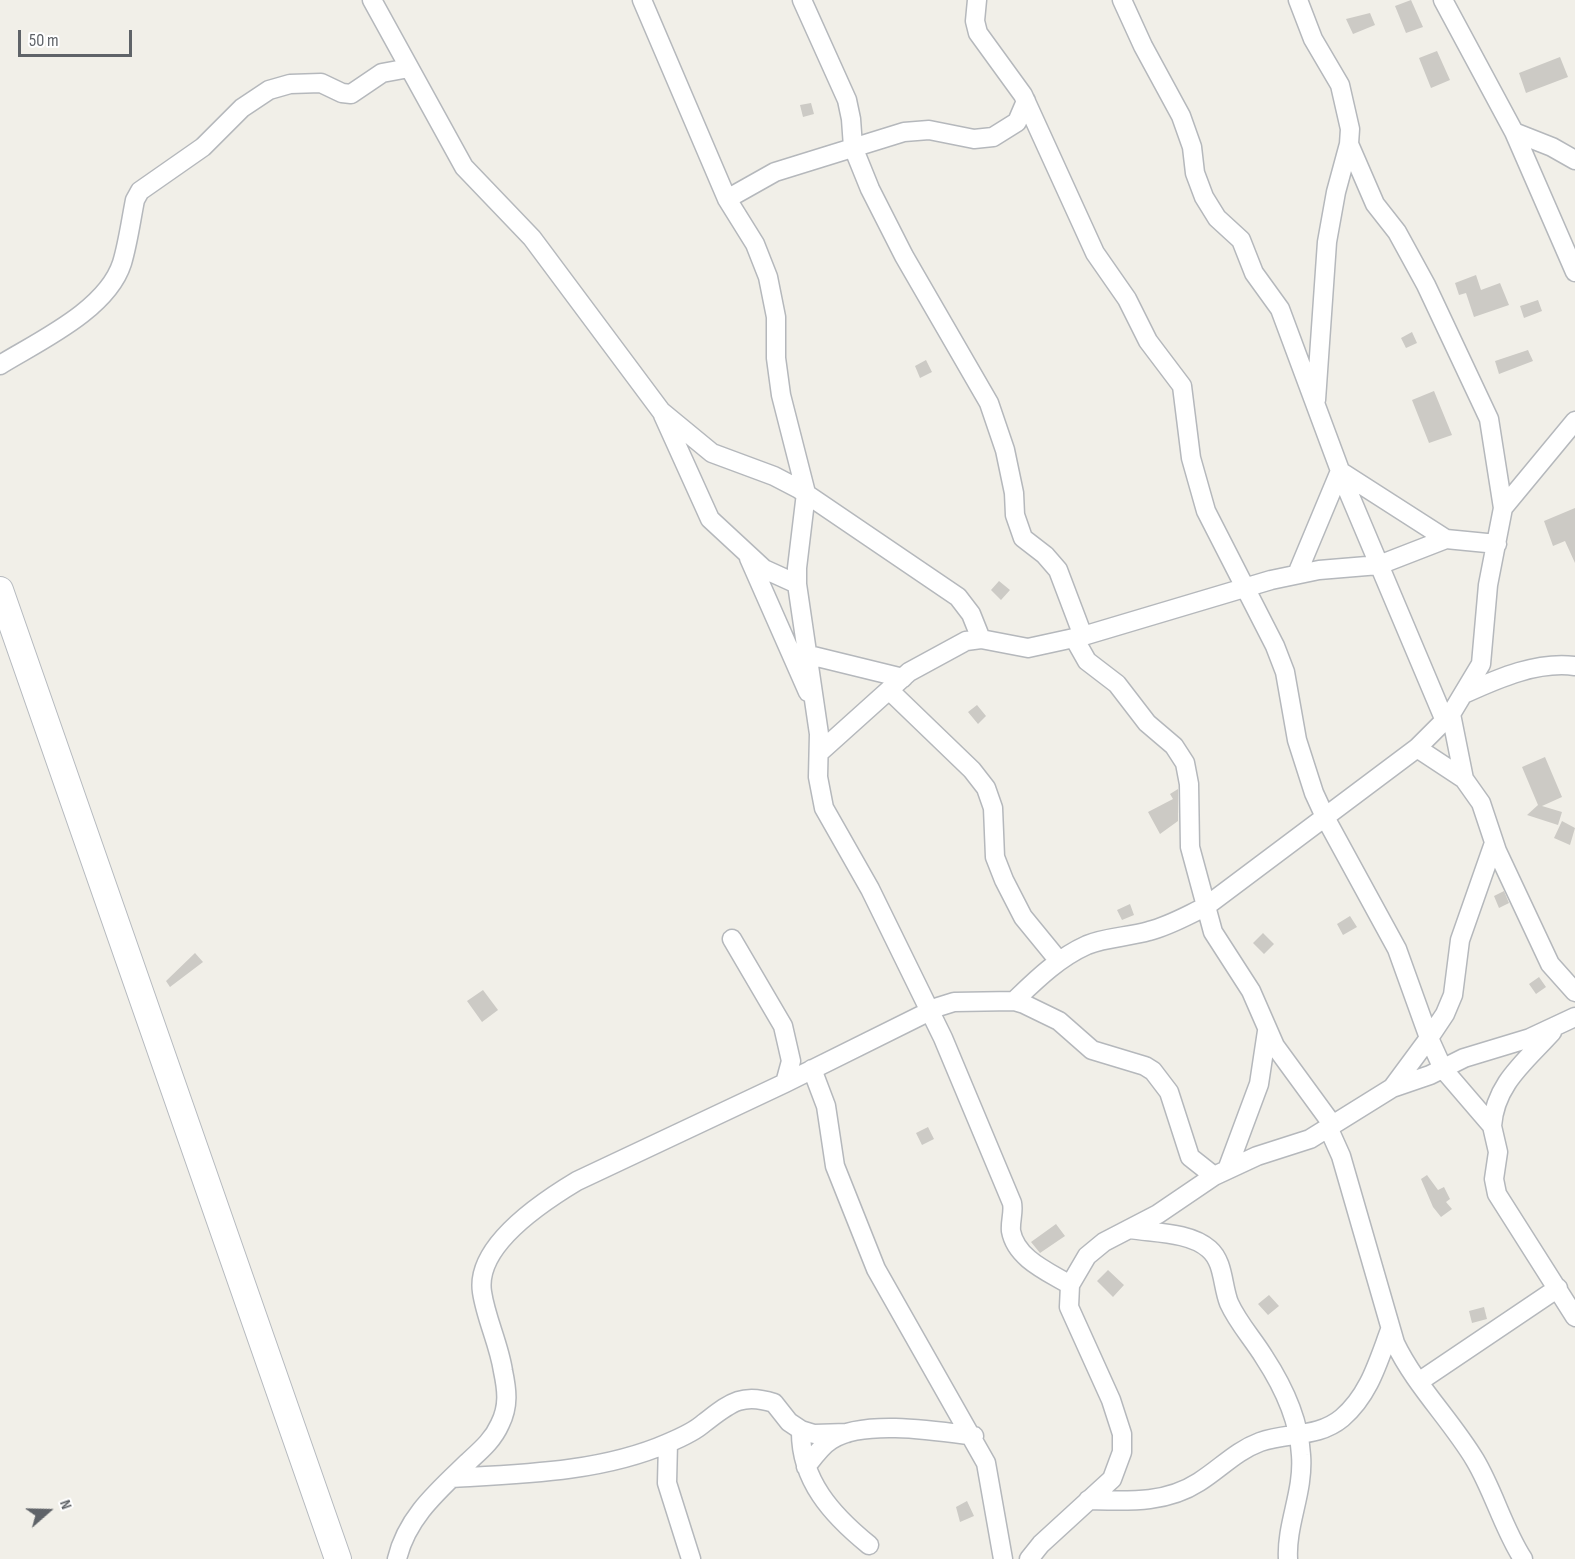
<!DOCTYPE html>
<html>
<head>
<meta charset="utf-8">
<style>
  body { margin:0 }
  #map { position:relative; width:1575px; height:1559px; overflow:hidden; background:#f1efe8; font-family:"Sofia Sans Condensed",sans-serif }
  canvas { display:block }
  .north { position:absolute; left:18px; top:1481px; width:60px; height:60px; -webkit-text-stroke:4px #fff; paint-order:stroke; rotate:70deg; font-size:16px; font-weight:700; line-height:24px; text-align:center; color:#5f6368 }
  .north::after { content:''; display:block; margin:auto; width:21px; height:27px; background:#5f6368; clip-path:polygon(50% 0,100% 100%,50% 72%,0 100%) }
  .scale { position:absolute; left:18px; top:30px; width:114px; height:27px; box-sizing:border-box; border:3px solid #5f6368; border-top:0; padding-left:8px; font-size:18px; line-height:21px; white-space:nowrap; color:#5f6368; -webkit-text-stroke:4px #fff; paint-order:stroke }
</style>
</head>
<body>
<div id="map">
<canvas width="1575" height="1559"></canvas>
<div class="north">N</div>
<div class="scale">50 m</div>
</div>
<script>
const ctx = document.querySelector('canvas').getContext('2d');
ctx.lineJoin = 'round';
function fill(path, color) { ctx.fillStyle = color; ctx.fill(path, 'evenodd'); }
function trace(path, color, width, dash) { ctx.strokeStyle = color; ctx.lineWidth = width; ctx.lineCap = dash ? 'butt' : 'round'; ctx.setLineDash(dash || []); ctx.stroke(path); }
fill(new Path2D(`
  M 1411,0 L 1423,27 L 1406,33 L 1395,6 Z
  M 1370,13 L 1375,25 L 1353,34 L 1346,19 Z
  M 1437,51 L 1450,80 L 1431,88 L 1419,58 Z
  M 1560,57 L 1568,77 L 1526,93 L 1519,73 Z
  M 811,103 L 814,114 L 803,117 L 800,105 Z
  M 1476,275 L 1481,290 L 1500,283 L 1509,305 L 1474,317 L 1466,293 L 1459,295 L 1455,283 Z
  M 1538,300 L 1542,311 L 1524,318 L 1520,306 Z
  M 1412,332 L 1417,343 L 1406,348 L 1401,338 Z
  M 1528,350 L 1533,361 L 1499,374 L 1495,361 Z
  M 926,360 L 932,372 L 920,378 L 915,366 Z
  M 1434,391 L 1452,435 L 1429,443 L 1412,400 Z
  M 1575,508 L 1575,563 L 1565,541 L 1553,546 L 1544,521 Z
  M 999,581 L 1010,590 L 1001,600 L 991,590 Z
  M 977,705 L 986,716 L 978,724 L 968,712 Z
  M 1545,757 L 1562,797 L 1542,806 L 1562,812 L 1558,825 L 1527,815 L 1538,805 L 1522,767 Z
  M 1178,789 L 1178,821 L 1160,834 L 1148,812 L 1173,799 L 1170,794 Z
  M 1562,821 L 1575,828 L 1570,845 L 1554,838 Z
  M 1504,891 L 1509,903 L 1499,908 L 1494,896 Z
  M 1130,904 L 1134,915 L 1122,920 L 1117,910 Z
  M 1350,916 L 1357,927 L 1343,935 L 1337,924 Z
  M 1263,933 L 1274,944 L 1264,954 L 1253,943 Z
  M 195,953 L 203,962 L 170,987 L 166,981 Z
  M 1539,977 L 1546,987 L 1536,994 L 1529,984 Z
  M 483,990 L 498,1010 L 482,1022 L 467,1001 Z
  M 928,1127 L 934,1139 L 922,1145 L 916,1133 Z
  M 1427,1175 L 1438,1190 L 1444,1187 L 1450,1199 L 1446,1202 L 1452,1209 L 1441,1217 L 1433,1207 L 1421,1179 Z
  M 1056,1224 L 1065,1236 L 1040,1253 L 1031,1242 Z
  M 1108,1270 L 1124,1285 L 1113,1297 L 1097,1281 Z
  M 1269,1295 L 1279,1306 L 1268,1315 L 1258,1304 Z
  M 1484,1307 L 1487,1319 L 1472,1323 L 1469,1311 Z
  M 967,1501 L 974,1516 L 960,1522 L 956,1507 Z`), '#cccac5');
const street = new Path2D(`
  M 372,0 L 464,167 L 532,238 L 661,411 L 712,453 L 774,476 L 799,489 L 958,597 L 971,614 L 981,639
  M 642,0 L 727,199 L 755,244 L 768,277 L 776,317 L 776,358 L 781,395 L 806,493 L 797,568 L 797,584 L 819,734 L 818,777 L 824,808 L 870,889 L 943,1038 L 1012,1203 C 1014,1212 1010,1221 1011,1231 C 1016,1259 1049,1272 1070,1285
  M 802,0 L 847,100 L 851,119 L 853,147 L 870,189 L 904,256 L 989,403 L 1005,450 L 1014,493 L 1015,515 L 1023,538 L 1045,555 L 1058,570 L 1083,636
  M 977,0 L 975,21 L 978,33 L 1023,95 L 1095,253 L 1127,299 L 1148,341 L 1182,386 L 1191,458 L 1206,511 L 1275,646 L 1285,672 L 1297,740 L 1314,793 L 1326,819 L 1397,949 L 1429,1038 L 1392,1088
  M 1122,0 L 1143,46 L 1181,116 L 1192,147 L 1195,173 L 1204,197 L 1217,218 L 1241,240 L 1254,273 L 1280,309 L 1345,484 L 1445,721
  M 1298,0 L 1313,39 L 1340,85 L 1350,129 L 1349,144 L 1336,192 L 1327,242 L 1316,400
  M 1443,0 L 1514,132 L 1575,272
  M 1514,132 L 1552,147 L 1575,160
  M 727,199 L 775,172 L 904,132 L 929,130 L 974,139 L 993,137 L 1017,122 L 1026,101
  M 0,365 C 39,341 107,310 122,263 C 128,243 131,220 135,200 L 140,191 L 203,147 L 242,108 L 269,90 L 290,84 L 321,83 L 342,93 L 351,94 L 382,73 L 409,68
  M 663,415 L 710,519 L 764,569 L 797,584
  M 1503,508 L 1575,421
  M 749,558 L 808,692
  M 1297,574 L 1340,471 L 1446,539
  M 1074,638 L 1087,661 L 1117,684 L 1147,723 L 1174,746 L 1185,763 L 1189,784 L 1190,847 L 1213,932 L 1251,991 L 1275,1046 L 1332,1124
  M 809,655 L 903,678
  M 889,690 L 972,770 L 986,788 L 993,808 L 995,857 L 1004,880 L 1023,917 L 1059,961
  M 1466,693 C 1499,678 1538,661 1575,666
  M 1451,714 L 1464,779 L 1481,803 L 1497,851 L 1550,964 L 1575,992
  M 1417,748 L 1464,779
  M 820,752 L 909,672 L 966,641 L 981,639 L 1028,648 L 1083,636 L 1271,580 L 1319,570 L 1379,565 L 1446,539 L 1497,544
  M 1494,843 L 1460,940 L 1453,995 L 1445,1014 L 1429,1038 L 1443,1069 L 1492,1126 L 1498,1152 L 1494,1179 L 1497,1194 L 1575,1317
  M 732,939 L 783,1026 L 791,1061 L 785,1083
  M 1014,1001 C 1036,980 1058,958 1087,945 C 1106,937 1129,937 1149,931 C 1169,926 1186,916 1205,907 L 1417,748 L 1451,714 L 1481,664 L 1488,585 L 1503,508 L 1489,419 L 1426,285 L 1397,232 L 1375,204 L 1349,144
  M 812,1069 L 826,1106 L 835,1166 L 876,1269 L 986,1463 L 1003,1559
  M 1492,1126 C 1495,1084 1525,1062 1552,1032
  M 1328,1127 L 1341,1156 L 1395,1343 C 1415,1385 1451,1420 1475,1460 C 1494,1492 1503,1528 1523,1559
  M 1227,1170 L 1259,1084 L 1267,1031
  M 1130,1229 C 1154,1233 1190,1232 1209,1249 C 1224,1262 1222,1285 1229,1303 C 1238,1323 1253,1339 1264,1357 C 1283,1386 1299,1419 1301,1455 C 1304,1492 1286,1524 1288,1559
  M 1420,1381 L 1558,1288
  M 801,1430 C 800,1480 832,1515 869,1545
  M 668,1443 L 667,1483 L 691,1559
  M 806,1467 C 813,1458 821,1446 831,1440 C 863,1419 937,1431 974,1436
  M 452,1478 C 523,1474 602,1472 668,1443 C 680,1438 694,1432 704,1423 C 729,1404 741,1392 774,1403 L 789,1422 L 801,1430 L 814,1434 L 847,1433
  M 1088,1500 C 1127,1501 1165,1504 1199,1482 C 1221,1468 1236,1451 1260,1442 C 1288,1432 1318,1438 1342,1418 C 1369,1395 1378,1362 1390,1330
  M 397,1559 C 407,1517 438,1491 468,1462 C 481,1450 493,1440 500,1424 C 509,1406 507,1390 503,1371 C 499,1344 486,1319 482,1292 C 475,1246 542,1202 577,1181 L 785,1083 L 938,1007 L 954,1002 L 1014,1001 L 1024,1004 L 1059,1021 L 1092,1050 L 1145,1066 L 1153,1071 L 1169,1092 L 1190,1157 L 1214,1176
  M 1029,1559 L 1041,1544 L 1112,1479 L 1122,1452 L 1122,1434 L 1111,1400 L 1069,1307 L 1070,1285 L 1087,1256 L 1104,1242 L 1158,1214 L 1214,1176 L 1257,1156 L 1310,1139 L 1392,1088 L 1430,1075 L 1464,1058 L 1530,1038 L 1575,1017`);
const secondary = new Path2D(`
  M 0,590 L 338,1559`);
trace(street, '#b5b8bc', 21);
trace(secondary, '#b6babf', 28);
trace(street, '#fff', 18);
trace(secondary, '#fff', 26);
</script>
</body>
</html>
